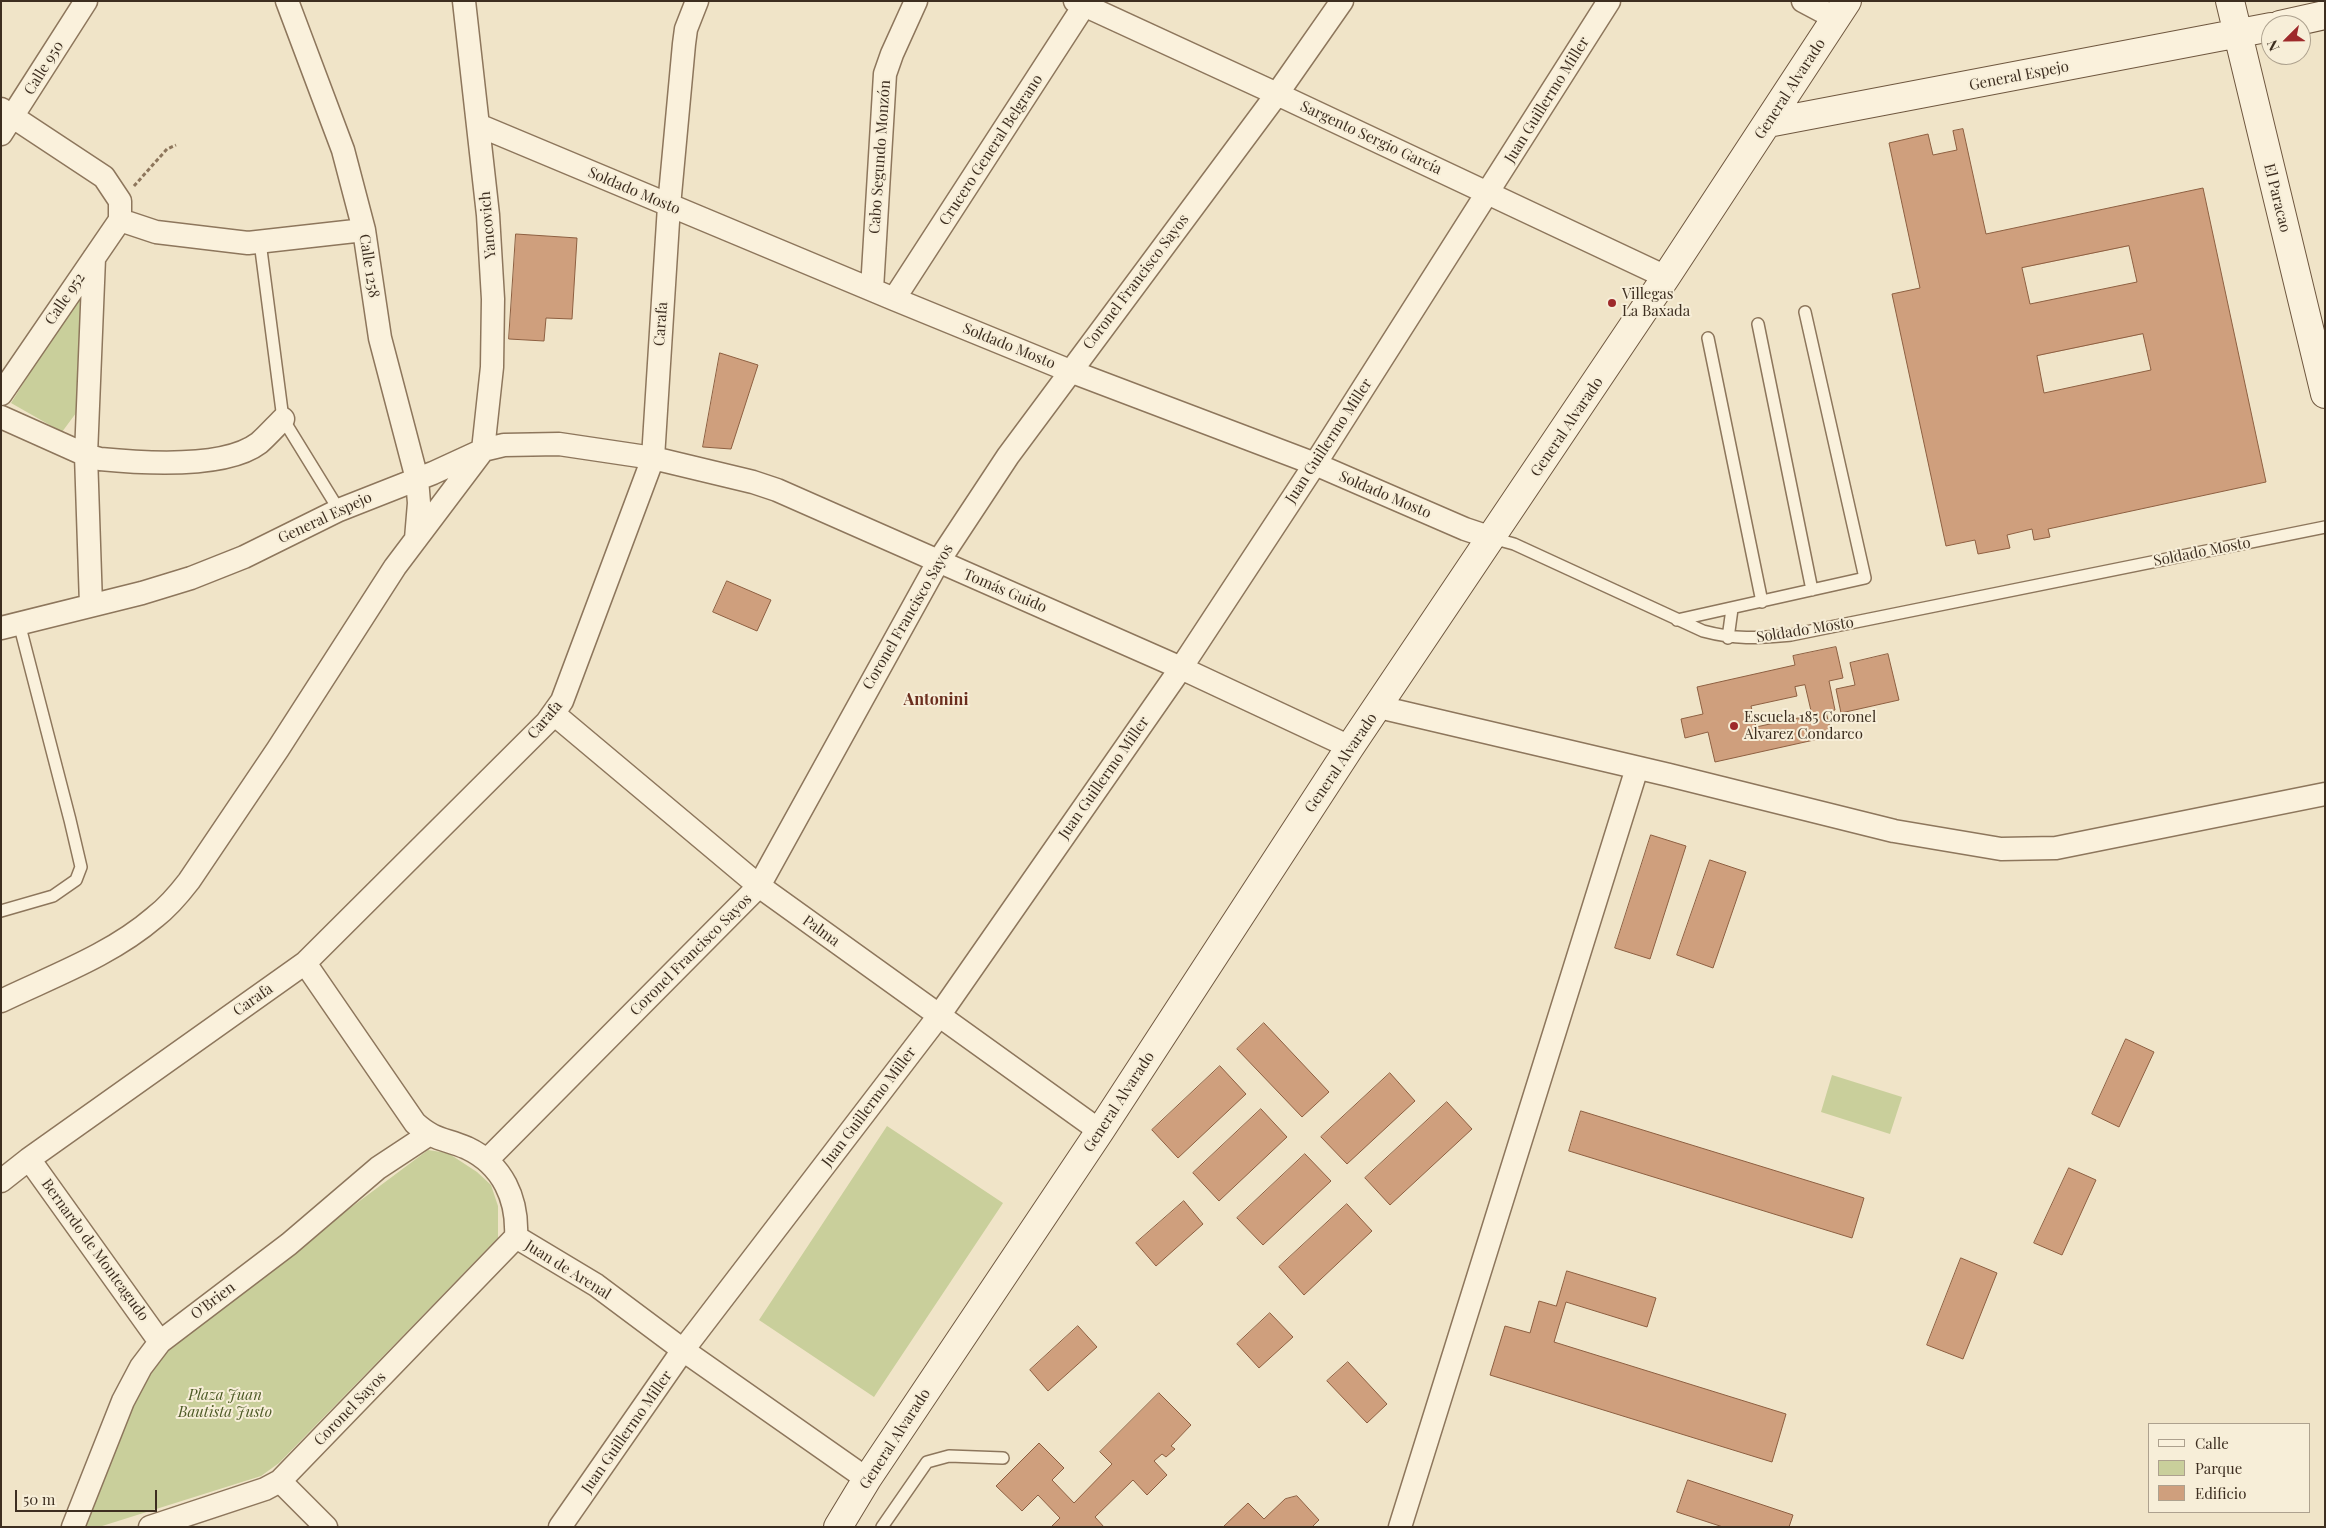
<!DOCTYPE html>
<html>
<head>
<meta charset="utf-8">
<style>
  body { margin:0 }
  #map { position:relative; width:2326px; height:1528px; overflow:hidden; background:#f0e4c8; font-family:"Playfair Display",serif }
  canvas { display:block }
  .frame { position:absolute; inset:0; border:2px solid #3d2e20; pointer-events:none }
  .legend { position:absolute; left:2148px; top:1423px; width:162px; height:90px; box-sizing:border-box; background:#f7eed8; border:1px solid #ada18e; margin:0; padding:6px 9px; list-style:none; font-size:15px; color:#3d2e20 }
  .legend li { display:flex; align-items:center; gap:10px; height:25px }
  .legend b { width:25px; border:1px solid #ada18e }
  .north { position:absolute; left:2261px; top:15px; width:50px; height:50px; box-sizing:border-box; background:#f7eed8; border:1px solid #ada18e; border-radius:50%; rotate:247deg; font-size:14px; font-weight:700; line-height:20px; text-align:center; color:#3d2e20 }
  .north::after { content:''; display:block; margin:auto; width:18px; height:22px; background:#9e2a2b; clip-path:polygon(50% 0,100% 100%,50% 72%,0 100%) }
  .scale { position:absolute; left:15px; top:1490px; width:142px; height:22px; box-sizing:border-box; border:2px solid #3d2e20; border-top:0; padding-left:6px; font-size:15px; line-height:18px; white-space:nowrap; color:#3d2e20; -webkit-text-stroke:4px #f7eed8; paint-order:stroke }
</style>
</head>
<body>
<div id="map">
<canvas width="2326" height="1528"></canvas>
<div class="frame"></div>
<ul class="legend">
<li><b style="height:6px;background:#faf1dc"></b>Calle</li>
<li><b style="height:14px;background:#c9cf9b"></b>Parque</li>
<li><b style="height:14px;background:#cf9f7d"></b>Edificio</li>
</ul>
<div class="north">N</div>
<div class="scale">50 m</div>
</div>
<script>
const ctx = document.querySelector('canvas').getContext('2d');
ctx.lineJoin = 'round';
function fill(path, color) { ctx.fillStyle = color; ctx.fill(path, 'evenodd'); }
function trace(path, color, width, dash) { ctx.strokeStyle = color; ctx.lineWidth = width; ctx.lineCap = dash ? 'butt' : 'round'; ctx.setLineDash(dash || []); ctx.stroke(path); }
function write(font, color, halo, rows, align = 'center') {
  ctx.font = font + ' "Playfair Display",serif'; ctx.lineWidth = 4; ctx.setLineDash([]); ctx.textBaseline = 'middle'; ctx.strokeStyle = halo; ctx.fillStyle = color; for (const [text, x, y, turn = 0] of rows) {
    ctx.save(); ctx.translate(x, y); ctx.rotate((+turn || 0) * Math.PI / 180); ctx.textAlign = isNaN(turn) ? turn : align; if (halo) ctx.strokeText(text, 0, 0); ctx.fillText(text, 0, 0); ctx.restore();
  }
}
fill(new Path2D(`
  M 82,289 L 79,409 L 62,432 L 11,403 Z
  M 1832,1075 L 1902,1097 L 1890,1134 L 1821,1112 Z
  M 887,1126 L 1003,1203 L 874,1397 L 759,1320 Z
  M 428,1150 L 448,1153 L 477,1172 L 491,1185 L 498,1206 L 498,1238 L 279,1463 L 261,1476 L 99,1527 L 84,1527 L 142,1380 L 168,1349 L 200,1320 Z`), '#c9cf9b');
const building = new Path2D(`
  M 1963,129 L 1986,234 L 2203,188 L 2266,482 L 2048,529 L 2050,537 L 2034,540 L 2032,529 L 2007,535 L 2010,548 L 1978,554 L 1975,540 L 1946,546 L 1892,294 L 1920,288 L 1889,143 L 1928,134 L 1933,155 L 1957,150 L 1953,131 ZM 2129,246 L 2137,282 L 2030,304 L 2022,268 ZM 2143,334 L 2151,370 L 2044,393 L 2037,356 Z
  M 516,234 L 577,238 L 572,319 L 546,318 L 544,341 L 509,339 Z
  M 720,353 L 758,365 L 731,449 L 703,447 Z
  M 727,581 L 771,600 L 757,631 L 713,612 Z
  M 1836,647 L 1843,678 L 1829,681 L 1835,710 L 1826,712 L 1832,736 L 1715,762 L 1708,732 L 1685,738 L 1681,719 L 1703,714 L 1697,687 L 1795,665 L 1793,656 ZM 1805,685 L 1812,715 L 1756,727 L 1751,706 L 1797,696 L 1795,687 Z
  M 1888,654 L 1899,700 L 1841,713 L 1836,689 L 1855,685 L 1850,663 Z
  M 1651,835 L 1686,846 L 1650,959 L 1615,948 Z
  M 1710,860 L 1746,872 L 1713,968 L 1677,955 Z
  M 1264,1023 L 1329,1092 L 1302,1117 L 1237,1049 Z
  M 2126,1039 L 2154,1052 L 2119,1127 L 2092,1114 Z
  M 1220,1066 L 1246,1094 L 1178,1158 L 1152,1130 Z
  M 1390,1073 L 1415,1101 L 1347,1164 L 1321,1137 Z
  M 1447,1102 L 1472,1129 L 1390,1205 L 1365,1178 Z
  M 1261,1109 L 1287,1137 L 1219,1201 L 1193,1173 Z
  M 1581,1111 L 1864,1198 L 1852,1238 L 1569,1151 Z
  M 1305,1154 L 1331,1181 L 1263,1245 L 1237,1218 Z
  M 2069,1168 L 2096,1180 L 2062,1255 L 2034,1243 Z
  M 1184,1201 L 1203,1224 L 1156,1266 L 1136,1243 Z
  M 1347,1204 L 1372,1231 L 1304,1295 L 1279,1267 Z
  M 1961,1258 L 1997,1273 L 1963,1359 L 1927,1345 Z
  M 1567,1271 L 1656,1298 L 1647,1327 L 1566,1302 L 1554,1342 L 1786,1414 L 1772,1462 L 1490,1375 L 1505,1326 L 1530,1333 L 1539,1301 L 1556,1306 Z
  M 1270,1313 L 1293,1337 L 1259,1368 L 1237,1344 Z
  M 1078,1326 L 1097,1347 L 1048,1391 L 1030,1370 Z
  M 1348,1362 L 1387,1404 L 1367,1423 L 1327,1381 Z
  M 1159,1393 L 1191,1425 L 1171,1446 L 1175,1449 L 1166,1457 L 1162,1454 L 1154,1461 L 1167,1475 L 1147,1495 L 1133,1480 L 1095,1517 L 1104,1527 L 1051,1527 L 1060,1518 L 1038,1495 L 1022,1511 L 996,1486 L 1039,1443 L 1064,1468 L 1052,1480 L 1074,1503 L 1112,1464 L 1100,1452 Z
  M 1688,1480 L 1793,1515 L 1789,1527 L 1723,1527 L 1677,1512 Z
  M 1297,1496 L 1319,1520 L 1312,1527 L 1223,1527 L 1248,1503 L 1264,1519 L 1285,1499 Z`);
fill(building, '#cf9f7d');
trace(building, '#8d5f41', 1);
const lane = new Path2D(`
  M 260,242 L 283,419 L 339,510
  M 1758,324 L 1812,590
  M 1708,338 L 1762,602
  M 1492,538 L 1514,544 L 1703,631 C 1737,640 1757,638 1791,635 L 2325,527
  M 1677,620 L 1865,578 L 1805,312
  M 1728,638 L 1732,609
  M 1,911 L 53,896 L 76,880 L 81,867 L 70,820 L 19,623
  M 882,1527 L 927,1462 L 949,1456 L 1003,1458`);
const street = new Path2D(`
  M 287,1 L 343,150 L 364,230 L 380,338 L 417,479 L 419,503 L 416,539
  M 464,1 L 488,215 L 493,299 L 492,367 L 483,450
  M 1075,1 L 1277,94 L 1666,277
  M 1803,1 L 1835,18
  M 1,109 L 104,177 L 120,201 L 120,220 L 1,394
  M 478,125 L 894,299 L 1070,371 L 1315,464 L 1465,529 L 1492,538
  M 1,134 L 86,1
  M 120,220 L 156,232 L 248,243 L 364,230
  M 872,289 L 885,74 L 892,54 L 916,1
  M 894,299 L 1087,1
  M 1,417 L 86,455 L 100,459 C 141,463 225,469 259,443 C 267,436 275,427 283,419
  M 91,605 L 86,455 L 94,258
  M 1,628 L 142,593 L 191,578 L 244,557 L 339,510 L 433,473 L 483,450 L 504,445 L 559,444 L 653,458 L 753,482 L 777,490 L 1181,668 L 1350,747
  M 1379,707 L 1669,775 L 1894,831 L 2001,849 L 2056,848 L 2325,794
  M 554,714 L 759,886 L 1100,1131
  M 305,963 L 415,1123 C 435,1141 444,1138 467,1148 C 503,1165 518,1199 516,1237 L 596,1285 L 683,1350 L 867,1479
  M 1,1001 C 53,976 111,955 155,917 C 168,907 179,894 189,881 L 278,749 L 395,567 L 481,453
  M 29,1159 L 160,1342
  M 487,1160 L 759,886 L 938,562 L 1008,456 L 1277,94 L 1342,1
  M 1,1181 L 29,1159 L 305,963 L 547,722 L 562,701 L 653,458 L 669,206 L 684,44 L 686,29 L 697,1
  M 280,1481 L 326,1527
  M 73,1527 L 123,1401 L 141,1367 L 160,1342 L 289,1244 L 378,1168 L 428,1135
  M 150,1527 L 265,1489 L 280,1481 L 516,1237
  M 560,1527 L 683,1350 L 938,1017 L 1181,668 L 1315,464 L 1609,1
  M 1400,1527 L 1637,768`);
const secondary = new Path2D(`
  M 2230,1 L 2325,394
  M 2280,25 L 2325,15
  M 1768,123 L 2271,27
  M 838,1527 L 867,1479 L 1100,1131 L 1350,747 L 1666,277 L 1847,1`);
trace(lane, '#8d765c', 14);
trace(street, '#8d765c', 25);
trace(secondary, '#6f573f', 30);
trace(new Path2D(`
  M 134,186 L 167,149 L 176,145`), '#8d765c', 3, [4, 2.5]);
trace(lane, '#faf1dc', 11);
trace(street, '#faf1dc', 22);
trace(secondary, '#faf1dc', 28);
for (const [x, y, r, color] of [
  [1612,303,5,"#9e2a2b"],
  [1734,726,5,"#9e2a2b"]
]) { const dot = new Path2D(); dot.arc(x, y, r, 0, 2 * Math.PI); ctx.fillStyle = color; ctx.fill(dot); trace(dot, '#f7eed8', 2); }
write('15px', '#3d2e20', '#f7eed8', [
  ["Calle 950",44,68,-58],
  ["General Espejo",2019,76,-11],
  ["General Alvarado",1790,89,-57],
  ["Juan Guillermo Miller",1547,100,-58],
  ["Sargento Sergio García",1371,138,25],
  ["Crucero General Belgrano",991,150,-57],
  ["Cabo Segundo Monzón",880,157,-86],
  ["Soldado Mosto",634,191,23],
  ["El Paracao",2277,198,76],
  ["Yancovich",488,225,-95],
  ["Calle 1258",369,266,81],
  ["Coronel Francisco Sayos",1136,282,-53],
  ["Calle 952",65,299,-56],
  ["Carafa",661,324,-86],
  ["Soldado Mosto",1009,346,22],
  ["General Alvarado",1567,427,-56],
  ["Juan Guillermo Miller",1329,441,-57],
  ["Soldado Mosto",1385,495,23],
  ["General Espejo",325,518,-25],
  ["Soldado Mosto",2202,552,-11],
  ["Tomás Guido",1005,591,23],
  ["Coronel Francisco Sayos",908,617,-60],
  ["Soldado Mosto",1805,630,-9],
  ["Carafa",545,720,-50],
  ["General Alvarado",1341,763,-56],
  ["Juan Guillermo Miller",1104,778,-55],
  ["Palma",821,931,36],
  ["Coronel Francisco Sayos",691,955,-45],
  ["Carafa",253,1000,-35],
  ["General Alvarado",1119,1102,-57],
  ["Juan Guillermo Miller",869,1107,-53],
  ["Bernardo de Monteagudo",95,1250,54],
  ["Juan de Arenal",568,1270,32],
  ["O'Brien",213,1301,-37],
  ["Coronel Sayos",350,1409,-46],
  ["Juan Guillermo Miller",627,1432,-55],
  ["General Alvarado",895,1439,-57]
]);
write('15px', '#3d2e20', '#f7eed8', [
  ["Villegas",1622,294],
  ["La Baxada",1622,311],
  ["Escuela 185 Coronel",1744,717],
  ["Alvarez Condarco",1744,734]
], 'left');
write('italic 15px', '#4d5a26', '#f7eed8', [
  ["Plaza Juan",225,1395],
  ["Bautista Justo",225,1412]
]);
write('bold 16px', '#6b2e1e', '#f7eed8', [
  ["Antonini",936,700]
]);
</script>
</body>
</html>
